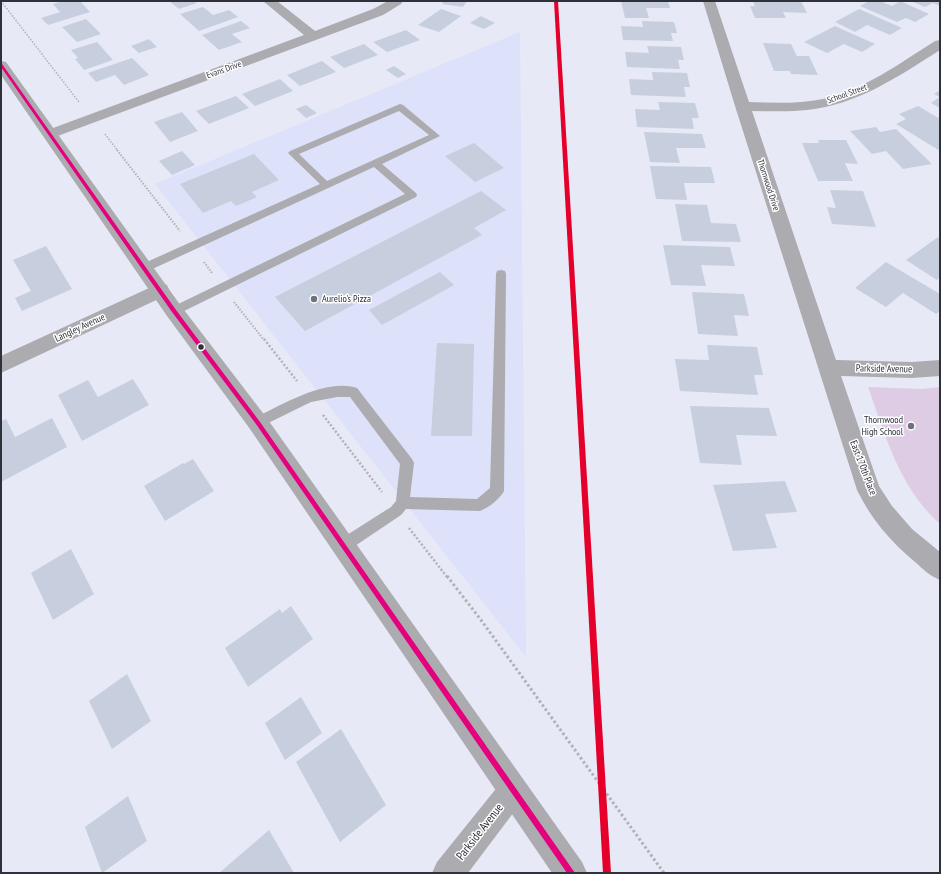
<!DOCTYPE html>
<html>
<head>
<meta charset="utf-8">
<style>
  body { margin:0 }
  #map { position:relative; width:941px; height:874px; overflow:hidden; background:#e7e9f7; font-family:"PT Sans Narrow",sans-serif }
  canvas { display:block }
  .frame { position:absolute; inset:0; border:2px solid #2e303a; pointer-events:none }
</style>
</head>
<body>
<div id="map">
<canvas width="941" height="874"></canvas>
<div class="frame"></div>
</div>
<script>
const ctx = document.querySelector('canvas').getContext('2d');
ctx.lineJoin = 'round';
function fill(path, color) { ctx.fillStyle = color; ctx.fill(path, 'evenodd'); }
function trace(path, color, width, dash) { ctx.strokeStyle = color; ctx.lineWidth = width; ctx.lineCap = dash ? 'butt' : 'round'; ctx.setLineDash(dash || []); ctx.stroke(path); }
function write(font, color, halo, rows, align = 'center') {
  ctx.font = font + ' "PT Sans Narrow",sans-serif'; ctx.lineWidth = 3; ctx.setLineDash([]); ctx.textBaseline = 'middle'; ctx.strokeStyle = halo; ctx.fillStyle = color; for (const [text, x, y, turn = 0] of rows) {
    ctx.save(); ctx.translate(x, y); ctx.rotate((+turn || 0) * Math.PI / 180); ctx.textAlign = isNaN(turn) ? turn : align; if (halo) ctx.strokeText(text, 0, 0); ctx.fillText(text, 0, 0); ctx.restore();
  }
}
fill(new Path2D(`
  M 520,32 L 526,657 L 155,184 Z`), '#dde1f9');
fill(new Path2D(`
  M 868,387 L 921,389 L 940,387 L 940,524 C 899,487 886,437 868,387 Z`), '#decbe4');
fill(new Path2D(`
  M 63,1 L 80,1 L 90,12 L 48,25 L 41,18 L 60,12 L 53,4 Z
  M 169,1 L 194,1 L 197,3 L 179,9 Z
  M 444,1 L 467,1 L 463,7 L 442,4 Z
  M 621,1 L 668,1 L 670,8 L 646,8 L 649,18 L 625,18 Z
  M 753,1 L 801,1 L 807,13 L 783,12 L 786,18 L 755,18 L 750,6 L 755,6 Z
  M 869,1 L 880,1 L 892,6 L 900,1 L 929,14 L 915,22 L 906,18 L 897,22 L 860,6 Z
  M 910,1 L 940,1 L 940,6 L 933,3 L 925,7 Z
  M 203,7 L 213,15 L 229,10 L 238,17 L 199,31 L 180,14 Z
  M 441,9 L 461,16 L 439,32 L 418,25 Z
  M 859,9 L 902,28 L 890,35 L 867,25 L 855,32 L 835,22 Z
  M 481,16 L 495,23 L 484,29 L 470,23 Z
  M 86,19 L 101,34 L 77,42 L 62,27 Z
  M 241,21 L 250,28 L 232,34 L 242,42 L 219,50 L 202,35 Z
  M 642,21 L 674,22 L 677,33 L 671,33 L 673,41 L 623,40 L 621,26 L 643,27 Z
  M 835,26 L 875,44 L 862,52 L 844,44 L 827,53 L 804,42 Z
  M 406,30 L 420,40 L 387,52 L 373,42 Z
  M 149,39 L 157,47 L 139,53 L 131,46 Z
  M 97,42 L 113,60 L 84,70 L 75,59 L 78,58 L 71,50 Z
  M 763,43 L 791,44 L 797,56 L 809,56 L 818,75 L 791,74 L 790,71 L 774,71 Z
  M 364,44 L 378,55 L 344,68 L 330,57 Z
  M 647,46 L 681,47 L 684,60 L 678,60 L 680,69 L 627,67 L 625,52 L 649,53 Z
  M 132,58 L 149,75 L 124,85 L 115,75 L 96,82 L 88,73 Z
  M 322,61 L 336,72 L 300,86 L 287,75 Z
  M 394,66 L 406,74 L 398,78 L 386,70 Z
  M 652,72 L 687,73 L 690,87 L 684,87 L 686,97 L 631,95 L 629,79 L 653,80 Z
  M 280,79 L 293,91 L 255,106 L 242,94 Z
  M 940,90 L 940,108 L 931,103 L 940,97 L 934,94 Z
  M 236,96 L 249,108 L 209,124 L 196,111 Z
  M 658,102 L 695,103 L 699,118 L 692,118 L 694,129 L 637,127 L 635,109 L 660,110 Z
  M 306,105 L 317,113 L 306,118 L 296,109 Z
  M 918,106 L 940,119 L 940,151 L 896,124 L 906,119 L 899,114 Z
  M 182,112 L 198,131 L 170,142 L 154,122 Z
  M 876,127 L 880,132 L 896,129 L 932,164 L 903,169 L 886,151 L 872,154 L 850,131 Z
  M 644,132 L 702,134 L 706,148 L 676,148 L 680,163 L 650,162 Z
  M 818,140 L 846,140 L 858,164 L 845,163 L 853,181 L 818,181 L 802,143 L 819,143 Z
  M 474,143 L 504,168 L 475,182 L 445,156 Z
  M 182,151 L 195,165 L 172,175 L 159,161 Z
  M 254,154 L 279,180 L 252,192 L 257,197 L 236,206 L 231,201 L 203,213 L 180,184 Z
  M 650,166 L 711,167 L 715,183 L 684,183 L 687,200 L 656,199 Z
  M 830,190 L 863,191 L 876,227 L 832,224 L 827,207 L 836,208 Z
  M 481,191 L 506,210 L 474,228 L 482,235 L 305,331 L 275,297 Z
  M 675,204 L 707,205 L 711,223 L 736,224 L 741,242 L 682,241 Z
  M 938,237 L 940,239 L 940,277 L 937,280 L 906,260 Z
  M 663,245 L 730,247 L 735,266 L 701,265 L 706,286 L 671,285 Z
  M 46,246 L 72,289 L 22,311 L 15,298 L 31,291 L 13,260 Z
  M 886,262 L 940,294 L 940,311 L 936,314 L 903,293 L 886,307 L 855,288 Z
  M 440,272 L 454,285 L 382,325 L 369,310 Z
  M 692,292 L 744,294 L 749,316 L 734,315 L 738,336 L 698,334 Z
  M 437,343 L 474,344 L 472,436 L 431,436 Z
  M 707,345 L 757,347 L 763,375 L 754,375 L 758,395 L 680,391 L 675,359 L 709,360 Z
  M 133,379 L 149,405 L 82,441 L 58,395 L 88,380 L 98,397 Z
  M 690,406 L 769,408 L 777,436 L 736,435 L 742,465 L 700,463 Z
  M 52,418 L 67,447 L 1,482 L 1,421 L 6,419 L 15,437 Z
  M 193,459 L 214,491 L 165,521 L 144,486 L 183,463 L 184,464 Z
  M 785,481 L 797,512 L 765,514 L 777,548 L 733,551 L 713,485 Z
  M 71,549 L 94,594 L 53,620 L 31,573 Z
  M 291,606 L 313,639 L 248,687 L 225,648 L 280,609 L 282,613 Z
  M 127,674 L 151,721 L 112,749 L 89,701 Z
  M 301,697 L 322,733 L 285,760 L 265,723 Z
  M 341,729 L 386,805 L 340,842 L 296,762 Z
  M 128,796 L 147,841 L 102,873 L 85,827 Z
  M 269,830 L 294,873 L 219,873 Z`), '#c7cfde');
trace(new Path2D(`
  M 1,1 L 79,102
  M 105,134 L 118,151`), '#b1b1b6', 1.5, [1.5, 1.5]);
trace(new Path2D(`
  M 117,150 L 180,231
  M 204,262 L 212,273
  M 234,302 L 264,340`), '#b1b1b6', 2, [1.5, 1.5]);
trace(new Path2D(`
  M 264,339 L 297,381
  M 323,415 L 382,492
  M 409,528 L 447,577`), '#b1b1b6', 2.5, [2, 2]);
trace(new Path2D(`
  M 447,576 L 481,620 L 664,873`), '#b1b1b6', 3, [2.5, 2.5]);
fill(new Path2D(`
  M 400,104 L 403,105 L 440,136 L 382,164 L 416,193 L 417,195 L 416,197 L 178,314 L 174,315 L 170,314 L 168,311 L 170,308 L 405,194 L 374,167 L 148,271 L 140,271 L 139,268 L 140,265 L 320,184 L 290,155 L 288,153 L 290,151 ZM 399,111 L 429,135 L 327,181 L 299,154 Z
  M 501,270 L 505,271 L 506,274 L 504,491 C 500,499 488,508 480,511 L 406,509 L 401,515 L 349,550 L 344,552 L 339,550 L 337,545 L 339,540 L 391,507 L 396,501 L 400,464 L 350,397 L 337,397 L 311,402 L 258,428 L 253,427 L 252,423 L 253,419 C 281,405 326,378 357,388 L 412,459 L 414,463 L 410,497 L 477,499 L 490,488 L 496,274 L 497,271 Z`), '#acabb0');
fill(new Path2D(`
  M 263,1 L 277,1 L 315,31 L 373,9 L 388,1 L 403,1 L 401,4 L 383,15 L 55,137 L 50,139 L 45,137 L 42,134 L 45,131 L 304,35 Z
  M 703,1 L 715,1 L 749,102 C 773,103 799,104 823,99 C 864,90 900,63 935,41 L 940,40 L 940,50 C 899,76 857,105 807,110 C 789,112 770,111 752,111 L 836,360 L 912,362 L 940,360 L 940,376 L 912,378 L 841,376 L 879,486 L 892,506 L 912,529 L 940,552 L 940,580 C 930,576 923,569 915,562 C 891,542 871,519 857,490 L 735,106 Z
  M 160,283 L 167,285 L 169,290 L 167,295 L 1,373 L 1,356 Z
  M 513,775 L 523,780 L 528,790 L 523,800 L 468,873 L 432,873 L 437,862 L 503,780 Z`), '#acabb0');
fill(new Path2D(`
  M 1,61 L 6,62 L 181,306 L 266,417 L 582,862 L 587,873 L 552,873 L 250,429 L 167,316 L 1,75 Z`), '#acabb0');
fill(new Path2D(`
  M 1,64 L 2,64 L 176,310 L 260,422 L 575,873 L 567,873 L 256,424 L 172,312 L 1,67 Z`), '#e5007d');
fill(new Path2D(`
  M 554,1 L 558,1 L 611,873 L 603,873 Z`), '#e4002b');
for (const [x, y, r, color] of [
  [314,299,4,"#6f717c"],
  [201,347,3.5,"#2e303a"],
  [911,426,4,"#6f717c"]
]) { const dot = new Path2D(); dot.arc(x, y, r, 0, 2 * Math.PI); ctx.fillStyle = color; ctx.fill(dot); trace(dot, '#fff', 1.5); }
write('9px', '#2e303a', '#fff', [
  ["Evans Drive",224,70,-20],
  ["School Street",847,94,-20],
  ["Thornwood Drive",768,185,72]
]);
write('10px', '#2e303a', '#fff', [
  ["Aurelio's Pizza",322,299],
  ["Thornwood",903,420,"right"],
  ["High School",903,432,"right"]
], 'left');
write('10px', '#2e303a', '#fff', [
  ["Langley Avenue",80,328,-25],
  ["Parkside Avenue",884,369,1],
  ["East 170th Place",863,468,69]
]);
write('12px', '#2e303a', '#fff', [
  ["Parkside Avenue",480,832,-52]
]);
</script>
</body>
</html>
